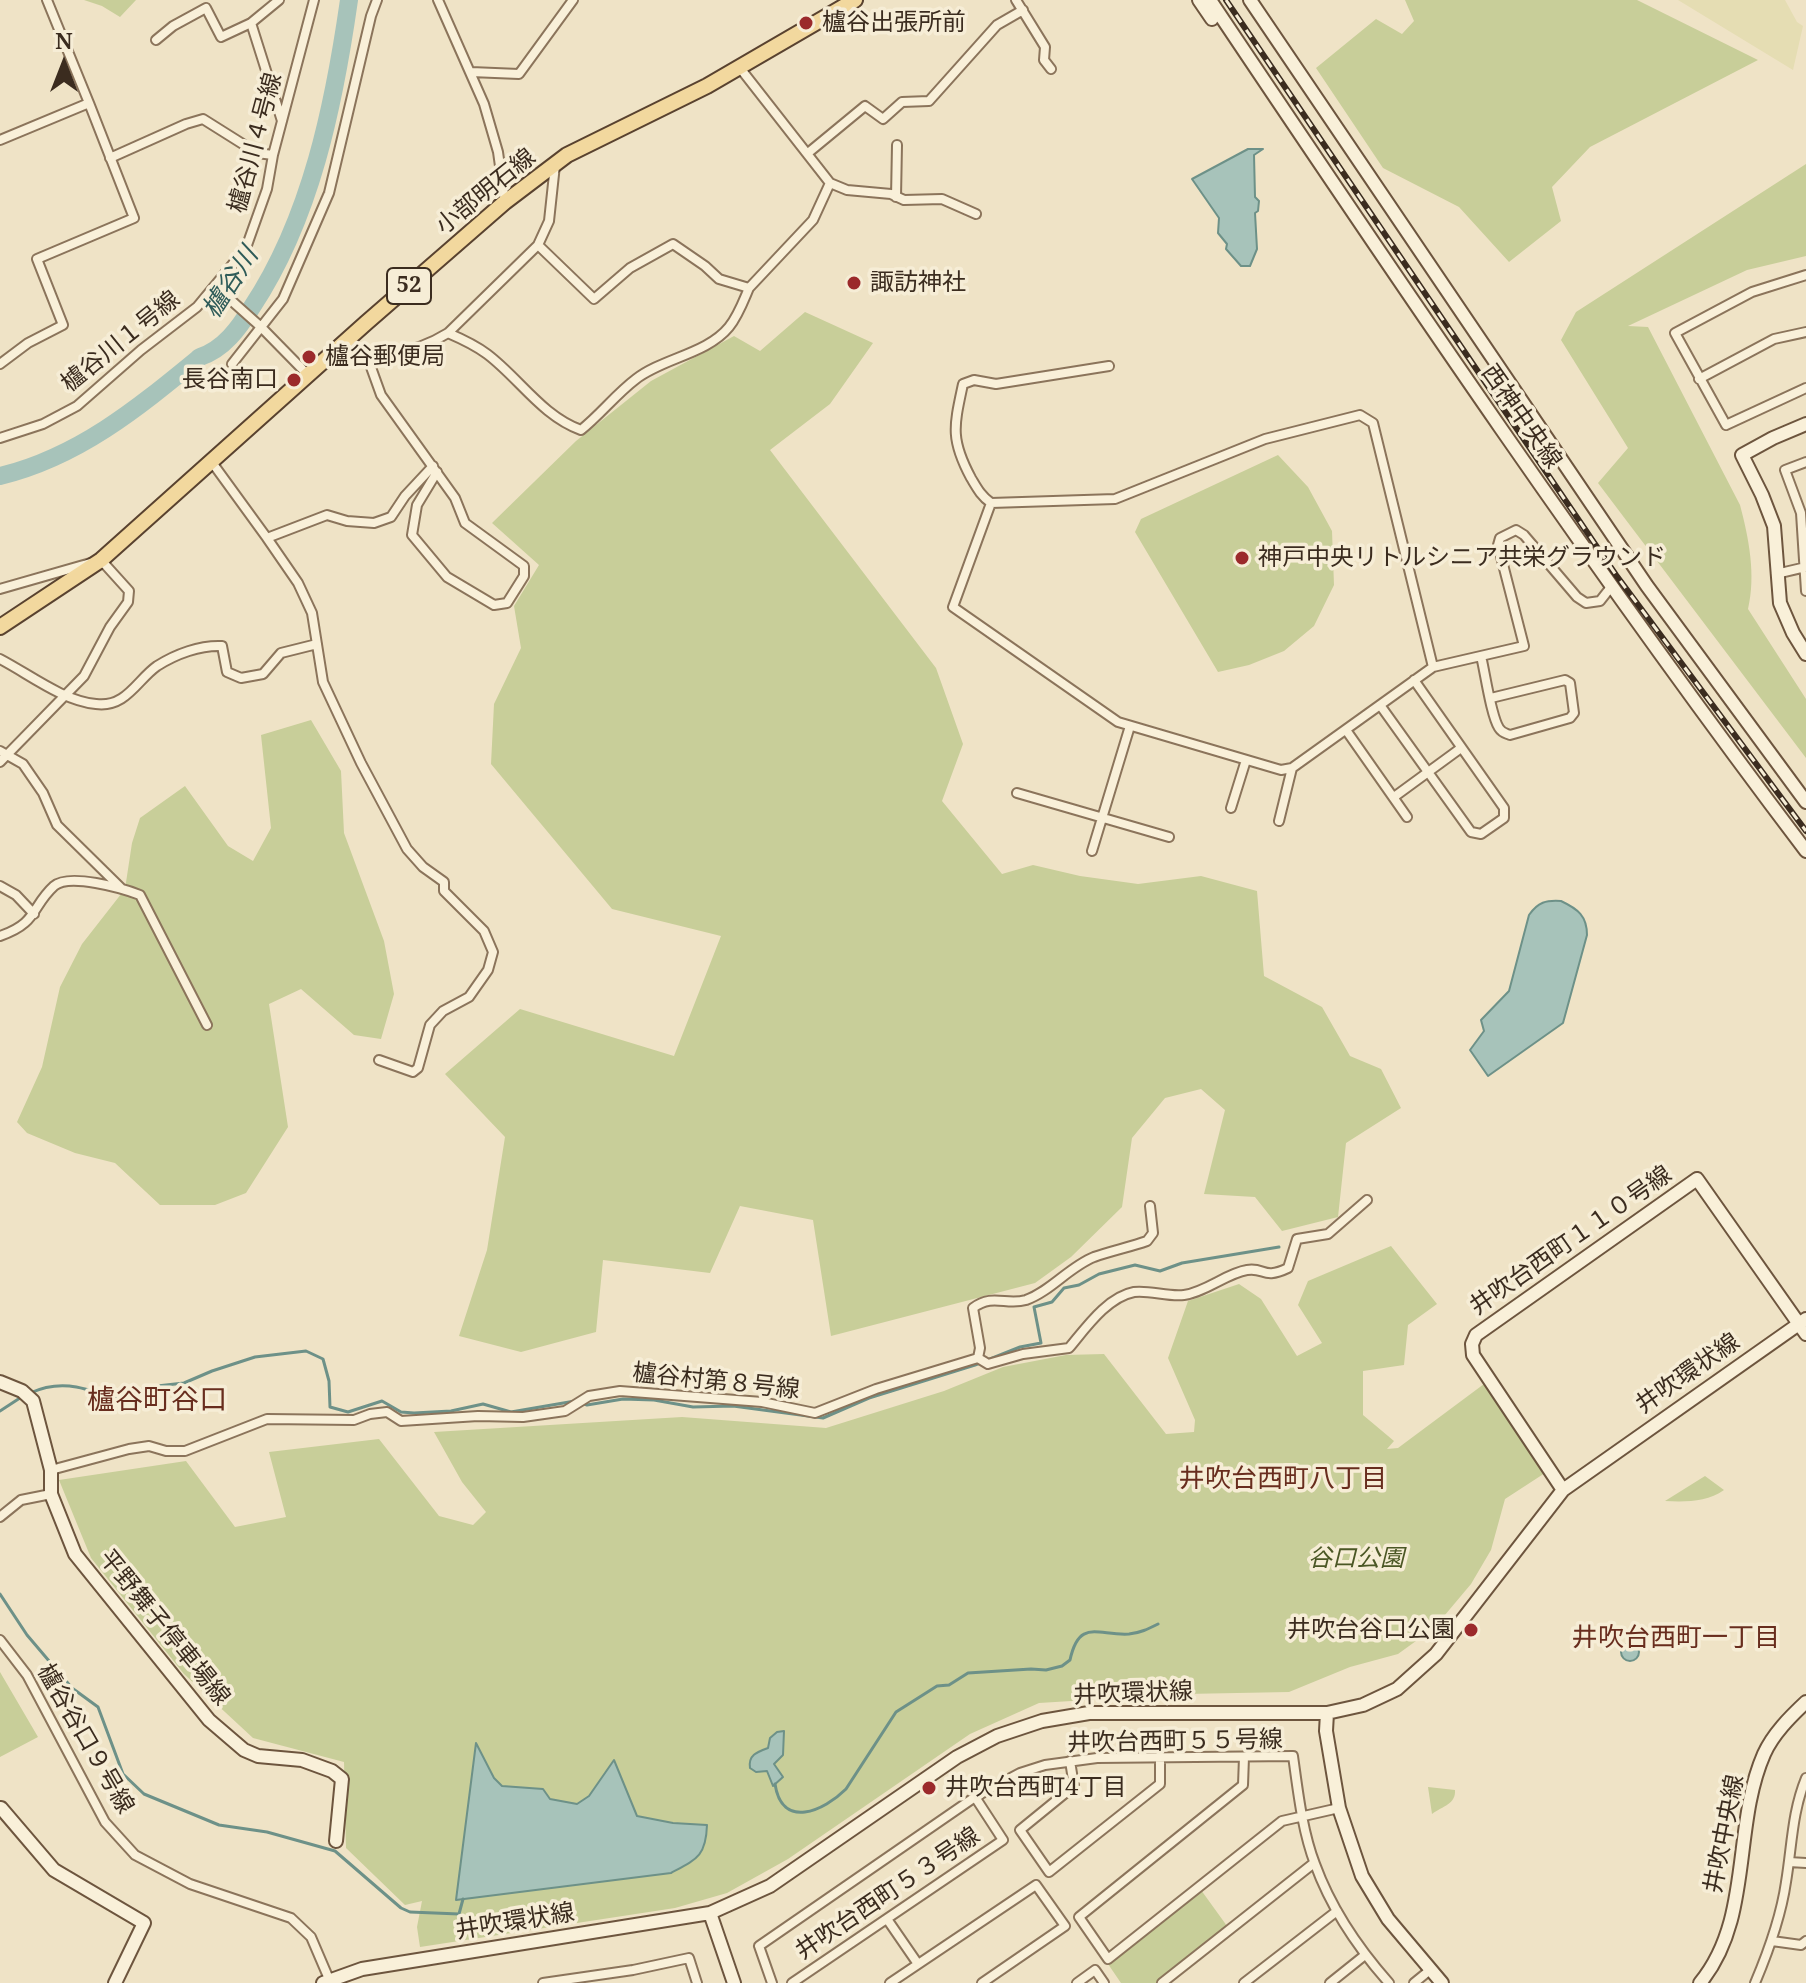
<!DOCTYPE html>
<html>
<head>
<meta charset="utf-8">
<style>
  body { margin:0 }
  #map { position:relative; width:1806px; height:1983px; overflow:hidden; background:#efe3c6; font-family:"Noto Serif",serif }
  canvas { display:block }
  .north { position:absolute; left:24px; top:24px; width:80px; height:80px; -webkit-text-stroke:6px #f6edd6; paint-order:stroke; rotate:0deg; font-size:22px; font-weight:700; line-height:32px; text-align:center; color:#3b2c1f }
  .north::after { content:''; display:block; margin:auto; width:28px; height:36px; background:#3b2c1f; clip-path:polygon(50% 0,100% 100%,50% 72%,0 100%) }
</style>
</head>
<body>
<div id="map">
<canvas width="1806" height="1983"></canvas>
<div class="north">N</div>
</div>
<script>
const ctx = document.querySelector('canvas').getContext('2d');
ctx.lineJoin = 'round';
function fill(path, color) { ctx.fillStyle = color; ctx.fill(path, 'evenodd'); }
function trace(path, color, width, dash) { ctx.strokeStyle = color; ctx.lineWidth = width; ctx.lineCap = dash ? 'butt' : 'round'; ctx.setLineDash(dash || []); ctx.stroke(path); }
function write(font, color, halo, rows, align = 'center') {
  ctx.font = font + ' "Noto Serif","Noto Sans JP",serif'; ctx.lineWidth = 7; ctx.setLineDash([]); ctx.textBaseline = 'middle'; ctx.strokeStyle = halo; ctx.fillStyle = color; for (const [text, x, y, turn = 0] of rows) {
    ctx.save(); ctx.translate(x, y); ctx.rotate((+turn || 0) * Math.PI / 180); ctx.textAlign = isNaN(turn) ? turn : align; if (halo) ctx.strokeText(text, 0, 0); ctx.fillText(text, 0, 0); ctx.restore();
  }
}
fill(new Path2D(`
  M 1678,0 L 1785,0 L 1797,22 L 1803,26 L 1793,70 Z`), '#e5ddb3');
fill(new Path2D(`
  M 84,0 L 136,0 L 120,17 L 102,6 Z
  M 1405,0 L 1637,0 L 1758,60 L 1590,147 L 1552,187 L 1561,221 L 1509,262 L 1459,207 L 1383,168 L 1316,68 L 1376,19 L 1402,34 L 1414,21 Z
  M 1806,164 L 1806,256 L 1747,270 L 1628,326 L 1648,327 L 1740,505 C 1749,539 1756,575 1748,609 L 1806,699 L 1806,758 L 1598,483 L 1628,448 L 1561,340 L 1576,312 Z
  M 805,312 L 873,343 L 830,404 L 770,450 L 936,668 L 963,744 L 942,801 L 1002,874 L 1033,865 L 1080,876 L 1138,884 L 1201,876 L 1257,891 L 1264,976 L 1322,1007 L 1350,1056 L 1381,1069 L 1401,1108 L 1346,1143 L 1338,1217 L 1282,1231 L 1255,1197 L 1204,1194 L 1225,1110 L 1201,1089 L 1165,1098 L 1132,1138 L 1122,1207 L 1071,1257 L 1035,1283 L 831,1336 L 813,1220 L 740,1206 L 710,1273 L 603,1260 L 596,1332 L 521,1352 L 459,1336 L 487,1250 L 505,1137 L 445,1074 L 520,1009 L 674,1056 L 721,936 L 612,909 L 491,764 L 494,704 L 521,648 L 514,606 L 539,565 L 492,523 L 576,441 L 651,381 L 734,336 L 760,351 Z
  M 1278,455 L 1308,487 L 1332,531 L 1334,585 L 1314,626 L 1284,651 L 1249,665 L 1218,672 L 1135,532 L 1141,519 Z
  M 311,720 L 341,771 L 344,833 L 384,941 L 394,994 L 381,1039 L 354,1035 L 301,989 L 269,1004 L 288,1127 L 246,1193 L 215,1205 L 160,1205 L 115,1163 L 75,1153 L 27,1133 L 17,1122 L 42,1067 L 60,987 L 82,944 L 125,889 L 132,843 L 140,818 L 185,786 L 228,846 L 253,861 L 271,828 L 261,735 Z
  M 1391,1246 L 1437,1304 L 1408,1325 L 1404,1365 L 1363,1371 L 1363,1415 L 1394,1441 L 1387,1449 L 1398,1448 L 1484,1384 L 1545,1473 L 1505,1499 L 1491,1550 L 1471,1584 L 1434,1628 L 1398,1654 L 1350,1667 L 1289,1692 L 1185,1694 L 1039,1703 L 970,1734 L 788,1859 L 727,1893 L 675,1908 L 420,1947 L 417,1927 L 422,1901 L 405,1905 L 346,1848 L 344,1762 L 253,1738 L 184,1674 L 91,1558 L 59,1480 L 186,1461 L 235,1527 L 286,1517 L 269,1452 L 379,1439 L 439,1516 L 473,1525 L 486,1512 L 462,1482 L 434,1432 L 682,1417 L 826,1428 L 944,1391 L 1003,1367 L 1066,1355 L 1104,1354 L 1166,1434 L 1194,1432 L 1195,1420 L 1168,1358 L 1188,1301 L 1239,1284 L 1261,1299 L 1297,1356 L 1322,1343 L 1298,1305 L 1308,1281 Z
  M 1705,1476 L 1724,1490 C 1707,1502 1686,1502 1665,1501 Z
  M 0,1672 L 38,1737 L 0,1757 Z
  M 1428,1787 L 1455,1790 C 1456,1804 1443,1806 1432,1814 Z
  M 1201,1890 L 1227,1926 L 1156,1983 L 1121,1983 L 1108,1964 Z`), '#c8ce99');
const water = new Path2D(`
  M 1248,149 L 1263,149 L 1254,155 L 1255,197 L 1259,201 L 1258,211 L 1255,213 L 1257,249 L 1250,266 L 1241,266 L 1226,249 L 1227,244 L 1218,233 L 1219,218 L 1192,179 Z
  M 1561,901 C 1578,909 1587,916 1587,935 L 1563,1023 L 1488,1076 L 1470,1050 L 1484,1031 L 1481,1020 L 1509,991 L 1529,915 C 1538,902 1546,900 1561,901 Z
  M1621 1652a9 9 0 1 1 18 0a9 9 0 1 1-18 0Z
  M 784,1731 L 783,1755 L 774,1764 L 783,1777 L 773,1786 L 767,1771 L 756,1772 L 750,1768 C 748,1755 757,1752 768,1748 L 770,1738 L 777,1732 Z
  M 476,1743 L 494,1778 L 502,1786 L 543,1789 L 550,1799 L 577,1804 L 589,1796 L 614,1760 L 637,1816 L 673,1823 L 707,1825 C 706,1856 697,1859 671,1873 L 456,1900 Z`);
fill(water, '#a7c3ba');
trace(water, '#6d9188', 2);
trace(new Path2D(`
  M 30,1393 C 63,1378 86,1389 118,1399 L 148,1387 L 184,1383 L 212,1371 L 255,1357 L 306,1351 L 323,1359 L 329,1381 L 330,1407 L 348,1412 L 382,1401 L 401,1412 L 414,1413 L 451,1411 L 483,1404 L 511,1412 L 575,1401
  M 582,1403 L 587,1405 L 623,1399 L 654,1400 L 693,1407 L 733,1406 L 823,1418 L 869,1398 L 975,1365 L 1020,1347 L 1041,1343 L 1034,1307 L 1052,1302 L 1064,1288 L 1079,1285 L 1099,1274 L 1135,1265 L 1160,1271 L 1182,1263 L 1279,1247
  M 0,1411 L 23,1396
  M 0,1594 L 27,1635 L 72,1688 L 98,1707 L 123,1774 L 144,1794 L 219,1825 L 267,1832 L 335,1851 L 401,1908 L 410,1912 L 459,1914 L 463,1899
  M 775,1784 C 782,1830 824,1811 846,1789 L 896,1712 L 937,1686 L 949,1685 L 968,1673 L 1031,1669 L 1046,1670 L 1062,1666 L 1070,1660 C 1079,1618 1098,1636 1129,1634 C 1140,1633 1148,1629 1158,1624`), '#6d9188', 3);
trace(new Path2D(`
  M 0,476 C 79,457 139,407 200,357 C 224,349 239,328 252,307 C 311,218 334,105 349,0`), '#a7c3ba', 18);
const street = new Path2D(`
  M 47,0 L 89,103
  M 438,0 L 484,104 L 498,152 L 505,202
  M 1016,0 L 1045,47 L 1044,60 L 1051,69
  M 251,23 L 282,121
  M 156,40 L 173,26 L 206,8 L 221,37 L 251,23 L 279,0
  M 740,68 L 830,183 L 847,190 L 891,194 L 904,200 L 942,199 L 976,214
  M 471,72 L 519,74 L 573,0
  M 0,140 L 89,103 L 134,218 L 37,259 L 63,325 L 28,343 L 0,364
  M 808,153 L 865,106 L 883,119 L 902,102 L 929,101 L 997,25 L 1023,10
  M 110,158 L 186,124 L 203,119 L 257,153 L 273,155
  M 896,197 L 897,145
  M 538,245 L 549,221 L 555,165
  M 1806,275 L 1752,292 L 1675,333 L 1726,425 L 1806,388
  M 215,286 L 261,327 L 308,375
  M 749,288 L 813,220 L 830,183
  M 368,359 L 381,395 L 455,498 L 465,523 L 524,566 L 524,576 L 507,603 L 494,605 L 447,577 L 412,535 L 417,505 L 437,472
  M 327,360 C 370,359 411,356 448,333 L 538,245 L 594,299 L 630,268 L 673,244 L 705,266 L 719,279 L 749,288 C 743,302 738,316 729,327 C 707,354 663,358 636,379 C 616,394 601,414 581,430 C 542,416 519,378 487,354 C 475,345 462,339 448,333
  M 232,364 L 283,299 L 329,193 L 371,16 L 377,0
  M 1109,366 L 996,384 L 974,380 L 963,384 C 954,426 950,439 971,478 C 977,488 981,496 991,503 L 1115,499 L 1265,439 L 1360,415 L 1373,423 L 1433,667
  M 1699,379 L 1774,339 L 1806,332
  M 0,438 L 43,424 L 77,406 L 141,350 L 197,307 L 246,248 L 267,189 L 273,155 L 314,0
  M 211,461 L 267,538 L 327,515 L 347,521 L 374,523 L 391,517 L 405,496 L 433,466
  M 1806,462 L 1785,470 L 1801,513 L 1806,591
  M 991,503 L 953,607 L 1118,722 L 1281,770 L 1292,768 L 1433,667 L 1524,646 L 1498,545 L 1500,538 L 1516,530 L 1524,535 L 1577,597 L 1586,603 L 1600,601 L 1611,587
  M 267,538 L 298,583 L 312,613 L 323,682 L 361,763 L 407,849 L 423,867 L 444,882 L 444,891 L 484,931 L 493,952 L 488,970 L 469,997 L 443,1011 L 430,1025 L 418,1068 L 413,1072 L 379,1060
  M 1776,574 L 1806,567
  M 0,589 L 101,560 L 129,591 L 128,602 L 110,627 L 84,676 L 0,762
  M 1481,656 C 1485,672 1491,716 1499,728 C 1502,733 1505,733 1510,735 L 1570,718 L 1574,713 L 1570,683 L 1565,680 L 1491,698
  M 0,659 C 29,674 63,701 96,704 C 126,708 137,680 157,666 C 176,654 200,645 222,646 L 227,672 L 241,678 L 263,674 L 281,653 L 317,644
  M 1380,705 L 1471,832 L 1481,834 L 1504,818 L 1504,808 L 1414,680
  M 1346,730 L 1407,817
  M 0,751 L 23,764 L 43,793 L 57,825 L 121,888
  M 1017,793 L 1169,837
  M 1394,797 L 1461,748
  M 1231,808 L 1246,760
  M 1279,821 L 1292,768
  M 1092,851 L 1130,726
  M 0,886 L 16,895 L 34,914
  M 0,936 C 38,923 31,907 54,886 C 69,873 122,888 140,895 L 207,1025
  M 978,1358 L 980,1348 L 973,1308 C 993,1293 1006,1306 1026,1300 C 1051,1291 1069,1267 1094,1257 C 1111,1251 1130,1247 1147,1241 L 1153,1233 L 1150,1206
  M 51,1470 L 129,1449 L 149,1446 L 166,1451 L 185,1451 L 267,1419 L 354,1420 L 370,1414 L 387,1412 L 401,1421 L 478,1416 L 523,1417 L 565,1411 L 589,1396 L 620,1391 L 762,1402 L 815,1413 L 876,1389 L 978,1358 L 988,1364 L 1023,1354 L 1069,1348 C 1085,1329 1107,1297 1134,1292 C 1150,1290 1168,1297 1184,1295 C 1206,1292 1227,1273 1247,1270 C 1265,1267 1263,1280 1288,1268 L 1297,1239 L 1328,1234 L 1367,1200
  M 0,1517 L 21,1500 L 51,1494
  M 0,1640 L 27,1675 L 105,1822 L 135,1855 L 190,1884 L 291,1918 L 311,1937 L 329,1979
  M 1244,1757 L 1243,1785 L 1079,1917 L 1108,1959 L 1282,1821 L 1339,1808
  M 1070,1761 L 1074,1786 L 1020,1830 L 1049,1872 L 1160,1784 L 1160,1758
  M 1789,1862 L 1806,1863
  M 887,1919 L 918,1964
  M 1772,1941 L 1801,1945 L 1806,1941
  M 543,1983 L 633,1970 L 689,1958 L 697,1983
  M 772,1983 L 759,1946 L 975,1797 L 1020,1773 L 1045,1765 L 1097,1758 L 1293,1756 C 1298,1791 1302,1830 1315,1864 C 1331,1908 1358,1948 1389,1983
  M 792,1983 L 1003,1840 L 975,1797
  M 890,1983 L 1036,1885 L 1065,1926 L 982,1983
  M 1077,1983 L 1095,1970 L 1104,1983
  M 1162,1983 L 1314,1863
  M 1244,1983 L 1337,1911
  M 1330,1983 L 1365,1955
  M 1414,1983 L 1430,1970
  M 1755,1983 C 1769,1950 1781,1917 1786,1882 C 1792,1846 1792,1812 1806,1778`);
const secondary = new Path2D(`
  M 1199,0 L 1212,19
  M 1210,0 C 1403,288 1597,575 1806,851
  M 1250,0 L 1647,586 L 1806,802
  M 1806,424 L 1773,438 L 1742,455 L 1762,495 L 1774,526 L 1780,603 L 1793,633 L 1806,654
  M 0,1382 L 22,1391 L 33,1401 L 51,1470 L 51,1494 L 75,1554 L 209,1720 L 244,1750 L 258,1756 L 302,1760 L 332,1771 L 342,1779 L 336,1841
  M 1563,1490 L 1473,1355 L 1472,1344 L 1476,1335 L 1697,1179 L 1806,1334
  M 1327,1713 L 1326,1731 L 1339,1808 L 1362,1876 L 1388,1919 L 1442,1983
  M 0,1810 L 1,1808 L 54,1870 L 144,1923 L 115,1983
  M 710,1913 L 734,1983
  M 323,1983 L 362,1969 L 710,1913 L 770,1886 L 957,1757 L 997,1736 L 1042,1721 L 1089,1713 L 1327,1713 L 1363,1705 L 1397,1689 L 1436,1654 L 1563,1490 L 1806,1319
  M 1700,1983 C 1753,1919 1732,1827 1764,1754 C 1773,1734 1790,1717 1806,1702`);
const primary = new Path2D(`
  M 0,627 L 101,560 L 366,323 L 505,202 L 567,155 L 707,86 L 855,0`);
trace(street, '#8b745b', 12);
trace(secondary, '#6d553e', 16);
trace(primary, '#59422f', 18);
trace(street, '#f9f0d9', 8);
trace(secondary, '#f9f0d9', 12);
trace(primary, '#f2d89e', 14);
const rail = new Path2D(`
  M 1226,0 L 1616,575 L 1806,831`);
trace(rail, '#3b2c1f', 6);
trace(rail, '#f6edd6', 3, [9]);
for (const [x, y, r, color] of [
  [806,23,8,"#9b2a2b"],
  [854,283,8,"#9b2a2b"],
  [309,357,8,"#9b2a2b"],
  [294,380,8,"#9b2a2b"],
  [1242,558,8,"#9b2a2b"],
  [1471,1630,8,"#9b2a2b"],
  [929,1788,8,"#9b2a2b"]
]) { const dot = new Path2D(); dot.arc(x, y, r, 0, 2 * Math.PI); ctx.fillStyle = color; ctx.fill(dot); trace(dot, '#f6edd6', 3); }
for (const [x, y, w] of [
  [409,286,44]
]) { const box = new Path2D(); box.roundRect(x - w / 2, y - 18, w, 36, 6); ctx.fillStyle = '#f6edd6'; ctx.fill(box); trace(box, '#3b2c1f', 2); }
write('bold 22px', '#3b2c1f', null, [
  ["52",409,286]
]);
write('24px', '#3b2c1f', '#f6edd6', [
  ["櫨谷出張所前",822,23],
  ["諏訪神社",870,283],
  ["櫨谷郵便局",325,357],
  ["長谷南口",278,380,"right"],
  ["神戸中央リトルシニア共栄グラウンド",1258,558],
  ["井吹台谷口公園",1455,1630,"right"],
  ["井吹台西町4丁目",945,1788]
], 'left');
write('24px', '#3b2c1f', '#f6edd6', [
  ["櫨谷川４号線",256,143,-75],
  ["小部明石線",486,192,-39],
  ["櫨谷川１号線",121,342,-39],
  ["西神中央線",1521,417,55],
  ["井吹台西町１１０号線",1571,1241,-35],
  ["井吹環状線",1688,1374,-35],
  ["櫨谷村第８号線",716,1382,6],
  ["平野舞子停車場線",164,1628,51],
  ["井吹環状線",1133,1694,-2],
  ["櫨谷谷口９号線",85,1739,60],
  ["井吹台西町５５号線",1175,1742,-1],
  ["井吹中央線",1725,1834,-79],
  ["井吹台西町５３号線",888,1894,-34],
  ["井吹環状線",515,1922,-9]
]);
write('italic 24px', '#4b5725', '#f6edd6', [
  ["谷口公園",1356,1559]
]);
write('italic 26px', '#2e5b58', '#f6edd6', [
  ["櫨谷川",231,283,-57]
]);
write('26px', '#682d1e', '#f6edd6', [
  ["井吹台西町八丁目",1283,1480],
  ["井吹台西町一丁目",1676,1639]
]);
write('28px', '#682d1e', '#f6edd6', [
  ["櫨谷町谷口",157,1401]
]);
</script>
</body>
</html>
